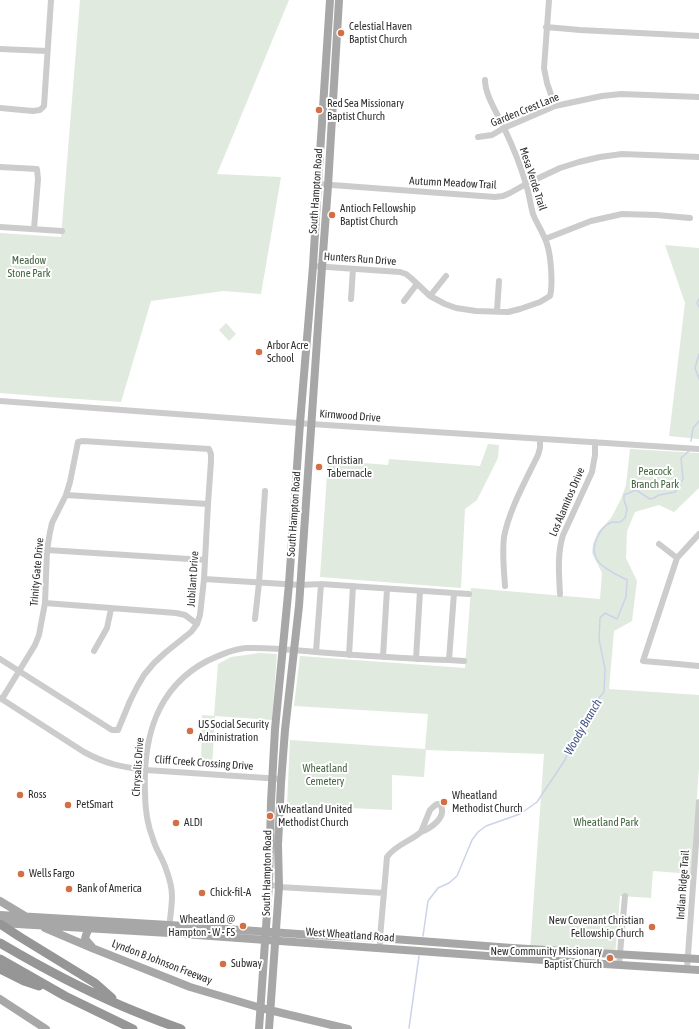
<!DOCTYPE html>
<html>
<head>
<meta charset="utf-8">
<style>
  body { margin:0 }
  canvas { display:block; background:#fff }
</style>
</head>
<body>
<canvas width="699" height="1029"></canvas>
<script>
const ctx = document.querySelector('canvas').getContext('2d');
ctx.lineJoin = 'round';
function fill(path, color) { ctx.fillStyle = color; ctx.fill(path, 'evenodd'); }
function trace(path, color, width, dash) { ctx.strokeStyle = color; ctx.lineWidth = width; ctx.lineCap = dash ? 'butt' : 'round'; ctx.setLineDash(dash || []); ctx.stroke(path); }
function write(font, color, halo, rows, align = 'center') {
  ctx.font = font + ' "Asap Condensed",sans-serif'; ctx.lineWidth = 4; ctx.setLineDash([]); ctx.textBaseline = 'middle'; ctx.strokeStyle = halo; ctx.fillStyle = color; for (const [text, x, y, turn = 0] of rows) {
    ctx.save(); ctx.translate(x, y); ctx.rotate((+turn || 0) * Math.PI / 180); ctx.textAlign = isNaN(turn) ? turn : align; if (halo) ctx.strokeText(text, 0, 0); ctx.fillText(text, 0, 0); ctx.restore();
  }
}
fill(new Path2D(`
  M 80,0 L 289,0 L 217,174 L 281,177 L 261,294 L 223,291 L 151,301 L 121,402 L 50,397 L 0,393 L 0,233 L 61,237 Z
  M 665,245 L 699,248 L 699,439 L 669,436 L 685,303 Z
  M 226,323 L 236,334 L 229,341 L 219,330 Z
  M 488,444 L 499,445 L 498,458 L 477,500 L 465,509 L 461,588 L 320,577 L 328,460 L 388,465 L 389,459 L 480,466 Z
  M 630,449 L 699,453 L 699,488 L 674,512 L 659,505 L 635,512 L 627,531 L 626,558 L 637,581 L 632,621 L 614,631 L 609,689 L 699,695 L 699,767 L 692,874 L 653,871 L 651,898 L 620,896 L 615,956 L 530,951 L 544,754 L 426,750 L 424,777 L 392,775 L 392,810 L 287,805 L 290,740 L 425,749 L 428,714 L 294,706 L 300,656 L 465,668 L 471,588 L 600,599 L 602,573 L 592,553 L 593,544 L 598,532 L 611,518 L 621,499 L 626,485 Z
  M 260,653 L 277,654 L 272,720 L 215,716 L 212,768 L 201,768 L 202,715 L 214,716 L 218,664 L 231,657 Z`), '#e0eade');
trace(new Path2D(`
  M 699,299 L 697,303 L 699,307
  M 699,354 L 695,368 L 699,379
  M 691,441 L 693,428 L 699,421
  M 423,936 L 428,901 L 438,888 L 449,883 L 457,876 L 472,840 L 478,832 L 486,826 L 520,814 L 537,802 L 565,760 L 571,744 L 578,735 L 595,703 L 604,692 L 605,669 L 599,639 L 600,618 L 605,613 L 617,619 L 626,597 L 627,580 C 608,570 585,562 598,536 C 600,531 605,525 610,523 C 613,521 617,523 620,522 C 622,521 623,520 625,518 L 627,509 L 624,500 L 624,495 L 636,490 L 650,499 L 654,498 L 659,495 L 675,492 L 683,479 L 681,458 L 689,451
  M 409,1028 L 419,956`), '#ccd3e8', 1.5);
trace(new Path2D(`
  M 549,0 L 544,68 L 547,83 L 555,106
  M 546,27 L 580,30 L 699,36
  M 0,49 L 47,51
  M 0,108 L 33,111 L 40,110 L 44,106 L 51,0
  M 478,137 L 492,135 L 504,128 L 555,106 L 602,96 L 621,94 L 699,97
  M 0,167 L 37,169 L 38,179 L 34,229
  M 318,184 L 495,197 L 503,196 L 510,193 L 526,184 L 560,168 L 579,162 L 600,157 L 622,154 L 699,157
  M 0,227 L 62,231
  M 545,239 L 591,221 L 622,214 L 656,215 L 690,218
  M 313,266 L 400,272 L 406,274 L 411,278 L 430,296 L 445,304 L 456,308 L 476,311 L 508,312 L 520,309 L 540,302 L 550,296 C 553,285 551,256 547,244 C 544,234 537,224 533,214 C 530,203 529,192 525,181 C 520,164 513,147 505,130 C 499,116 485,96 485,80
  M 430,296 L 446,276
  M 351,299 L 353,269
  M 404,301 L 417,284
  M 497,311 L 499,281
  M 0,401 L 311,424 L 699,449
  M 66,495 L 208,504
  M 699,534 L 677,558 L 643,661 L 678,664 L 699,666
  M 659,544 L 677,558
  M 47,550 L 205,560
  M 505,586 C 504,570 502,553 504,537 C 509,510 526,480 538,455 L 540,448 L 540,439
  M 454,593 L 469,594
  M 560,594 C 559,574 557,554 563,535 L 592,472 L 595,455 L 595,442
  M 45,603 L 176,613 L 185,615 L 197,624
  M 255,619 L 259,583 L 265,491
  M 94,651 L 107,628 L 111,609
  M 316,652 L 321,584
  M 349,655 L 353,586
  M 383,657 L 387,589
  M 0,659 L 112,730 L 118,730 L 130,701 L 137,687 L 144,675 L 154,663 L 166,652 L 191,632 L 197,624 L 200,615 L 204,579 L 208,504 L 211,461 L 211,454 L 209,449 L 83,441 L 78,442 L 70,482 L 66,495 L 52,523 L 50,532 L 47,550 L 45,603 L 39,635 L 35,645 L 2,699
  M 416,659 L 420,591
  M 449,660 L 464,661
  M 0,698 L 84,752 C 106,764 121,767 146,770 L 281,779
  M 437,804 L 440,804 C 448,817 431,828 421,832 L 430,810 L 433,807 Z
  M 269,884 L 279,887 L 384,893
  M 169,929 C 170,918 172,907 172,896 C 172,888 169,877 166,869 C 163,859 156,850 153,839 C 147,824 145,808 145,792 C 143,738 156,688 207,661 C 220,655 233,649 247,648 C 274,647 302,651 329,653 C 369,656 409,659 449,660 L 454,593 L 321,584 L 300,585 L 204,579
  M 380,948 L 380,938 L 387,857 C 395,845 411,841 421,832
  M 619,965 L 625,896
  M 687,969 L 699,802`), '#ccc', 6);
trace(new Path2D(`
  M 0,901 L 25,916
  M 0,915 L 169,925 L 313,935 L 380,938 L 512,948 L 699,959
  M 0,923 L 169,933 L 557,961 L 699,970
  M 45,928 L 92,948 L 190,987 L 261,1008 L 348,1029
  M 89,928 L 86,935 L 85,939 L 92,947
  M 0,999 L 46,1029
  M 259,1029 L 269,884 L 271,802 L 275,729 L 289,584 L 300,423 L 313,266 L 318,184 L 330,0
  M 269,1029 L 279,887 L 278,845 L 281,783 L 285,730 L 299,606 L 322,267 L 328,186 L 339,0`), '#a7a7a7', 8);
trace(new Path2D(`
  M 0,924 L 20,937 L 95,983 L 112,998
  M 0,943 C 39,966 80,988 122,1006 C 141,1014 161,1022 181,1029
  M 0,959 L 65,996 L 133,1029
  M 0,969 L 24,981 L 39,986`), '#969696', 9);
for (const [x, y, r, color] of [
  [341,33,4,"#d26f44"],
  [319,110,4,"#d26f44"],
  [332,215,4,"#d26f44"],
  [259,352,4,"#d26f44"],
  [319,467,4,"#d26f44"],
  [190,731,4,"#d26f44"],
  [20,795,4,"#d26f44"],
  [444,802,4,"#d26f44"],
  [68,805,4,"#d26f44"],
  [270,816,4,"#d26f44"],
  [176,823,4,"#d26f44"],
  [21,874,4,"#d26f44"],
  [69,889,4,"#d26f44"],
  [202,893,4,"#d26f44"],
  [243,926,4,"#d26f44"],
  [652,927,4,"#d26f44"],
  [610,958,4,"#d26f44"],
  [223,964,4,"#d26f44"]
]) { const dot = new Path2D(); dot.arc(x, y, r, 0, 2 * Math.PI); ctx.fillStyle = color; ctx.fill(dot); trace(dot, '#fff', 1.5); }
write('11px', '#2f2f2f', '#fff', [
  ["Celestial Haven",349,27],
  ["Baptist Church",349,40],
  ["Red Sea Missionary",327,104],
  ["Baptist Church",327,117],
  ["Antioch Fellowship",340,209],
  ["Baptist Church",340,222],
  ["Arbor Acre",267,346],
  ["School",267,359],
  ["Christian",327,461],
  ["Tabernacle",327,474],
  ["US Social Security",198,725],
  ["Administration",198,738],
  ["Ross",28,795],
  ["Wheatland",452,796],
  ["Methodist Church",452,809],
  ["PetSmart",76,805],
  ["Wheatland United",278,810],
  ["Methodist Church",278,823],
  ["ALDI",184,823],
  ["Wells Fargo",29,874],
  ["Bank of America",77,889],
  ["Chick-fil-A",210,893],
  ["Wheatland @",235,920,"right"],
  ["Hampton - W - FS",235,933,"right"],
  ["New Covenant Christian",644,921,"right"],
  ["Fellowship Church",644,934,"right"],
  ["New Community Missionary",602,952,"right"],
  ["Baptist Church",602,965,"right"],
  ["Subway",231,964]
], 'left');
write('11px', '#2f2f2f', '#fff', [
  ["Garden Crest Lane",525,110,-22],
  ["Mesa Verde Trail",533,179,72],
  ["Autumn Meadow Trail",453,183,3],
  ["South Hampton Road",316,191,-86],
  ["Hunters Run Drive",360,259,4],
  ["Kirnwood Drive",350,416,4],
  ["Los Alamitos Drive",567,502,-67],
  ["South Hampton Road",294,514,-86],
  ["Trinity Gate Drive",37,572,-85],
  ["Jubilant Drive",193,579,-86],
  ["Cliff Creek Crossing Drive",204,763,4],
  ["Chrysalis Drive",138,767,-86],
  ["South Hampton Road",267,873,-89],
  ["Indian Ridge Trail",683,885,-86],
  ["West Wheatland Road",350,935,4],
  ["Lyndon B Johnson Freeway",162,962,21]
]);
write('11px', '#446541', '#fff', [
  ["Meadow",29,261],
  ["Stone Park",29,274],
  ["Peacock",655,472],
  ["Branch Park",655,485],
  ["Wheatland",325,769],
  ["Cemetery",325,782],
  ["Wheatland Park",606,823]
]);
write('italic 12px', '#455588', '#fff', [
  ["Woody Branch",583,727,-60]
]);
</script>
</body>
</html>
